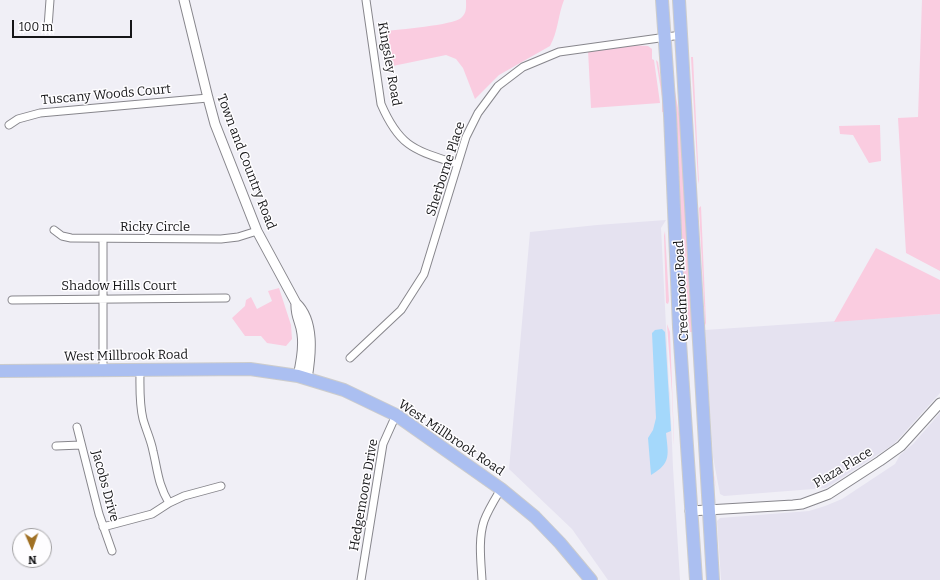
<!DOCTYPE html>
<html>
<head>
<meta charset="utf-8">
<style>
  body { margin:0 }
  #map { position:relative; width:940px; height:580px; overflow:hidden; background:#f0eff6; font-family:Bitter,serif }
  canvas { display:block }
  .north { position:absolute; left:12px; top:528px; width:40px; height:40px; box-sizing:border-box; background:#fefdff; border:1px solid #a1a0a2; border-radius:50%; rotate:178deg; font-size:11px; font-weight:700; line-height:16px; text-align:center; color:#151517 }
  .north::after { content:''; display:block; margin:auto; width:14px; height:18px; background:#a07024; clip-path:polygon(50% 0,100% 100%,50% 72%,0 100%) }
  .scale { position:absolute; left:12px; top:20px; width:120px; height:18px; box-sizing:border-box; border:2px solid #151517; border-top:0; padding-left:5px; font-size:12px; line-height:14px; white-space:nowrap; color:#151517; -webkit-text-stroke:3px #fefdff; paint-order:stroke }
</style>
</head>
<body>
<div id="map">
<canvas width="940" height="580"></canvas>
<div class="north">N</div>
<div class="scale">100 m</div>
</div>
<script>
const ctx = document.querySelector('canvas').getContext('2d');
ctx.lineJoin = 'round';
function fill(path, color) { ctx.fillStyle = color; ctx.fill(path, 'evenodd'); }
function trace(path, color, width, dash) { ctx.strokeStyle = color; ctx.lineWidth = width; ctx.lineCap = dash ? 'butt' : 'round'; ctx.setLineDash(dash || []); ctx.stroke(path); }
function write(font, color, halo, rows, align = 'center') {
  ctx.font = font + ' Bitter,serif'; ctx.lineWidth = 3; ctx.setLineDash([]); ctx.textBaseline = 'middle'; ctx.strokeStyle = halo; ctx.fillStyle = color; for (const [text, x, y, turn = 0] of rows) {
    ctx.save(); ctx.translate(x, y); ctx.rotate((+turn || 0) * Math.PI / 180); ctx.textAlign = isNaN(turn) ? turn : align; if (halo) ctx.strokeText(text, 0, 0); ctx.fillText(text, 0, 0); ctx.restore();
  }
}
fill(new Path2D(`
  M 666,220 L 661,228 L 669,386 L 670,394 L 673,468 L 680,580 L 608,580 L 572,529 L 509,469 L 530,232 L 597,225 Z
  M 940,314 L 940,393 L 894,444 L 826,488 L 724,496 L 720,494 L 713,457 L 705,330 Z
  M 940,413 L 940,580 L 721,580 L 717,521 L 720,518 L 809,511 L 825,506 L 842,499 L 895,464 L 900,455 L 913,444 Z`), '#e5e2f0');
fill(new Path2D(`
  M 466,0 L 564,0 C 558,15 558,32 550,46 L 499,75 L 475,99 L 463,68 L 456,59 L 446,55 L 388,67 L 384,31 C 397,30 454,25 461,18 C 467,13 466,7 466,0 Z
  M 922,0 L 940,0 L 940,271 L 906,253 L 898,118 L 918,117 Z
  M 631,45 L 648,46 L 652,49 L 652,59 L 654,60 L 660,103 L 591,108 L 588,50 Z
  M 691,57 L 693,57 L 699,184 L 698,180 Z
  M 656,60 L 658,62 L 663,94 L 664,112 L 662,112 L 662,97 Z
  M 672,91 L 675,91 L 681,125 L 692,332 L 690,332 L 681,274 Z
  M 880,125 L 881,161 L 869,163 L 853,135 L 840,134 L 839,126 Z
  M 701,206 L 706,323 L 703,331 L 712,464 L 717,491 L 709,454 L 701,331 L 705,322 L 699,208 Z
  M 665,231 L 669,301 L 668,304 L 666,303 L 664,236 Z
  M 876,248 L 940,280 L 940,314 L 834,322 Z
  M 279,288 L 291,325 L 292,339 L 286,346 L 267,343 L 261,336 L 245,336 L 232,318 L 245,306 L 246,300 L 251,297 L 257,309 L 272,301 L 268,291 Z
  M 667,324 L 670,332 L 674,438 L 674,445 L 672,393 Z`), '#facce0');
fill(new Path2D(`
  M 662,329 L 665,332 L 671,431 L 666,433 C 668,454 672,463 651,475 L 648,438 L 653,430 L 656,418 L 652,333 L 655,330 Z`), '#a4d8fb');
const minor = new Path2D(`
  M 366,0 L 381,104 C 400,148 415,150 457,164
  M 48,27 L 50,0
  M 9,125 L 18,119 L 40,113 L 208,98
  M 54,230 L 62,236 L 71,238 L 221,239 L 238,237 L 257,231
  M 103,239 L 103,371
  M 12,300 L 226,298
  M 350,358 L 401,310 L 424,274 L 466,137 L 478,113 L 498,86 L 523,67 L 559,52 L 681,35
  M 140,370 C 140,386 139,403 143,419 C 146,430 151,440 153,451 C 158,472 158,484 169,503
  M 77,427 L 99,514 L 112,551
  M 56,446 L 81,445
  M 103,527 L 152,514 L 169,503 L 184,496 L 221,486
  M 361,580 L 383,444 L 396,415
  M 482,580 C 481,562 478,539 484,521 C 488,510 495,499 501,489`);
const tertiary = new Path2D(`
  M 184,0 L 208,98 L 215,124 L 257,231 L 296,303 C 315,321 311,355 307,379
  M 296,303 C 295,317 301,322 302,334 C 304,348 301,363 298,376
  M 690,511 L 793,505 L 802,504 L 829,494 L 880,461 L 901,446 L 940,403`);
const primary = new Path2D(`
  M 662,0 L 670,115 L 679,327 L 696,580
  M 679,0 L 713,580
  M 0,371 L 250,369 L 298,376 L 344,390 L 396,415 L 501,489 L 535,517 L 560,543 L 591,580`);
trace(minor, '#87868c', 9);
trace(tertiary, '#87868c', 11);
trace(primary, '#ccc', 14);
trace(minor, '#fff', 7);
trace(tertiary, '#fff', 9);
trace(primary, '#abbff1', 12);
write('13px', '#151517', '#fefdff', [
  ["Kingsley Road",389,64,80],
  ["Tuscany Woods Court",106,95,-5],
  ["Town and Country Road",246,162,69],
  ["Sherborne Place",446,169,-72],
  ["Ricky Circle",155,227],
  ["Shadow Hills Court",119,286],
  ["Creedmoor Road",682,291,-93],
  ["West Millbrook Road",126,356,-1],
  ["West Millbrook Road",451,438,34],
  ["Plaza Place",843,468,-31],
  ["Jacobs Drive",105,486,75],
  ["Hedgemoore Drive",364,495,-80]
]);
</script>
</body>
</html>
